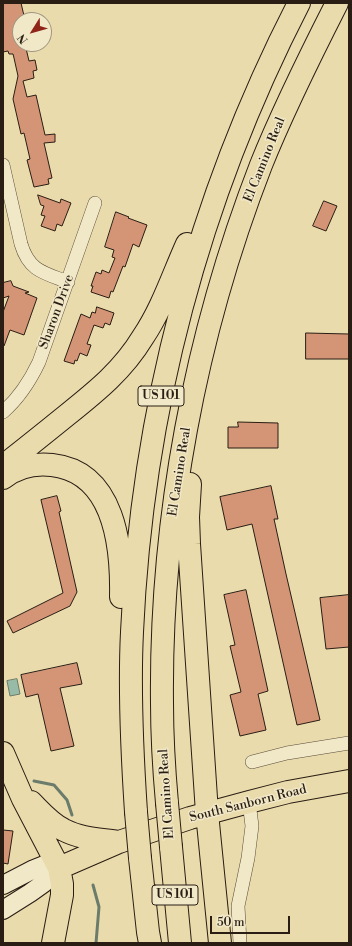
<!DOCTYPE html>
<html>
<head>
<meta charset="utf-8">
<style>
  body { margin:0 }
  #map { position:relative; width:352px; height:946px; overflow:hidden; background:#e9dbab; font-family:"Libre Bodoni",serif }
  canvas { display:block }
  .frame { position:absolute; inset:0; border:4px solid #291d14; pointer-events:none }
  .north { position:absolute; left:12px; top:12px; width:40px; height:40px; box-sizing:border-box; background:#f1e8c8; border:1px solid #a19780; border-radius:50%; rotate:233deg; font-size:11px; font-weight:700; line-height:16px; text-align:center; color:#291d14 }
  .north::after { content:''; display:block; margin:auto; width:14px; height:18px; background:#8f2418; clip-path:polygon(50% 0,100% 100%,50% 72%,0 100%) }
  .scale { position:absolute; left:210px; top:916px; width:80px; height:18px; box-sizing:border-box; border:2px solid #291d14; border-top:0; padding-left:5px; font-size:12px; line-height:14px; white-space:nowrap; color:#291d14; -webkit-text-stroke:3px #f1e8c8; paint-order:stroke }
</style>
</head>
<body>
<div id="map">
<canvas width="352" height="946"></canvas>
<div class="frame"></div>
<div class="north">N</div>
<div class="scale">50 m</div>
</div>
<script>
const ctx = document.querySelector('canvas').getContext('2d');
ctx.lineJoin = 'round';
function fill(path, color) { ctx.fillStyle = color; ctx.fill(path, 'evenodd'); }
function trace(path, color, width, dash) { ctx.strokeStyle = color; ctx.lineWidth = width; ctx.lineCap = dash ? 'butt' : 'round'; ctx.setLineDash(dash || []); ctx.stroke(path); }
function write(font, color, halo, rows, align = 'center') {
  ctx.font = font + ' "Libre Bodoni",serif'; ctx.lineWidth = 3; ctx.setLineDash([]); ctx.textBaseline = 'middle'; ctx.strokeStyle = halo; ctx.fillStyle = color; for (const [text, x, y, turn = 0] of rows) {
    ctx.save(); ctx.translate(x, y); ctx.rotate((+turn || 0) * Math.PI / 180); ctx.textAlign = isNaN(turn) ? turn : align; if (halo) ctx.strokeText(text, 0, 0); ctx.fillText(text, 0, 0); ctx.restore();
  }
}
const water = new Path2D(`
  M 17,679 L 20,694 L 10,696 L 7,681 Z`);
fill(water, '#97bba7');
trace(water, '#6b7c6c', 1);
trace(new Path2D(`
  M 34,781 L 54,785 L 67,800 L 72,815
  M 93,885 L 99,907 L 96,943`), '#6b7c6c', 3);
const building = new Path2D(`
  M 3,3 L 21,3 L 25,20 L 20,20 L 20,44 L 25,44 L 29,61 L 35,60 L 37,70 L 33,71 L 34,78 L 23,81 L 27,97 L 36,95 L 45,135 L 55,134 L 55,142 L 44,143 L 52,178 L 48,179 L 49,184 L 34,187 L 27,160 L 30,159 L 24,133 L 21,134 L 13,99 L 18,76 L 14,58 L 13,54 L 9,54 L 8,51 L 3,52 Z
  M 38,195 L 60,203 L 61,199 L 71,203 L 62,226 L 57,224 L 55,231 L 41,226 L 45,216 L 41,215 L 44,206 L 41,205 Z
  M 324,201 L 337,206 L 326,231 L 313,226 Z
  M 116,212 L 129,217 L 128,218 L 147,225 L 139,247 L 133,244 L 125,267 L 123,266 L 113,292 L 111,291 L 109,298 L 91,292 L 93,286 L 91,286 L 96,272 L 101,274 L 102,270 L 109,273 L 115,258 L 112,257 L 114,250 L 105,247 Z
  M 11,281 L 13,286 L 29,292 L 25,293 L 37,298 L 24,335 L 10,330 L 4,346 L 3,346 L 3,312 L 9,296 L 3,298 L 3,283 Z
  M 97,307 L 114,313 L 110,325 L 105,323 L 103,328 L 94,325 L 87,344 L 91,345 L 87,356 L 80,353 L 77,361 L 75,360 L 74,364 L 64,361 L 81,314 L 90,318 L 92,312 L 95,313 Z
  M 306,333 L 349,334 L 349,359 L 306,359 Z
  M 238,422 L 278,423 L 278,448 L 228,448 L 228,427 L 238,427 Z
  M 271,486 L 278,519 L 274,519 L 286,574 L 320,720 L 297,725 L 252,524 L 227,530 L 220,497 Z
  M 57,496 L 61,511 L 59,512 L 77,592 L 70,606 L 13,633 L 7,621 L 63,593 L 41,500 Z
  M 246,590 L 268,691 L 258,694 L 266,730 L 240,736 L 230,695 L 241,692 L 230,646 L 235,645 L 224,595 Z
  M 349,595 L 349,647 L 326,649 L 320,598 Z
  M 77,663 L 82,684 L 60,688 L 74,746 L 51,751 L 38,694 L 26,697 L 21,675 Z
  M 3,830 L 13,831 L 8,864 L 3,863 Z`);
fill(building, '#d49577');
trace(building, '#291d14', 1);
const street = new Path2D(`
  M 3,165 L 21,244 C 29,271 44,273 68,282
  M 3,412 C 19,398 30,381 39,362 L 95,203
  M 252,762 L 287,753 L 349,743
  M 240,943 L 238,906 L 248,858 L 252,826 L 249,802`);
const secondary = new Path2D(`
  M 3,885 L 34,869 L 44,865 L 59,868
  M 3,910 L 30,893 L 44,883 L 59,868`);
const highway = new Path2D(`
  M 3,466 C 25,449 46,432 67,415 C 97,391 123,370 143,337 C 162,309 173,275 187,244
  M 3,478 C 17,467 35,463 52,465 C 115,472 122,547 121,597
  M 190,484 L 188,517 L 189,544 L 207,813 L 220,943
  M 3,753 L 23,799 L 59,868 L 62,884 L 62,895 L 53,943
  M 31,802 C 41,812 51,824 64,830 C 81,839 101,839 119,842
  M 167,803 C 164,770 162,736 162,703 C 160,521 195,335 261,165 C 283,110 310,56 337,3
  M 136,812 C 132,752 129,692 132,632 C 142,412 198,199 299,3
  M 171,847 L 180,943
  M 140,858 L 148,932 L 150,943
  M 59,868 L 119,842 L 190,818 L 249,802 L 288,792 L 349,781`);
trace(street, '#594c3a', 14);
trace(secondary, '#291d14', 20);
trace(highway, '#291d14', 24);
trace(street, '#f1e8c8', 13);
trace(secondary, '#f1e8c8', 18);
trace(highway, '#e9dbab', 22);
const highwayBridge = new Path2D(`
  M 167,803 L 171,847
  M 136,812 L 140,858`);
trace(highwayBridge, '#291d14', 24, []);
trace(highwayBridge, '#e9dbab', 22);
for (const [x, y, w] of [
  [161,396,46],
  [175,895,46]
]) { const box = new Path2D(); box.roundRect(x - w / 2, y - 10, w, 20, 3); ctx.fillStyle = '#f1e8c8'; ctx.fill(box); trace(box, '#291d14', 1); }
write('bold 12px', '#291d14', null, [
  ["US 101",161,396],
  ["US 101",175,895]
]);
write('13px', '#291d14', '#f1e8c8', [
  ["El Camino Real",265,160,-68],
  ["Sharon Drive",57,312,-70],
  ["El Camino Real",180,472,-81],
  ["El Camino Real",167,794,-94],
  ["South Sanborn Road",248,804,-14]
]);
</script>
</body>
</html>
